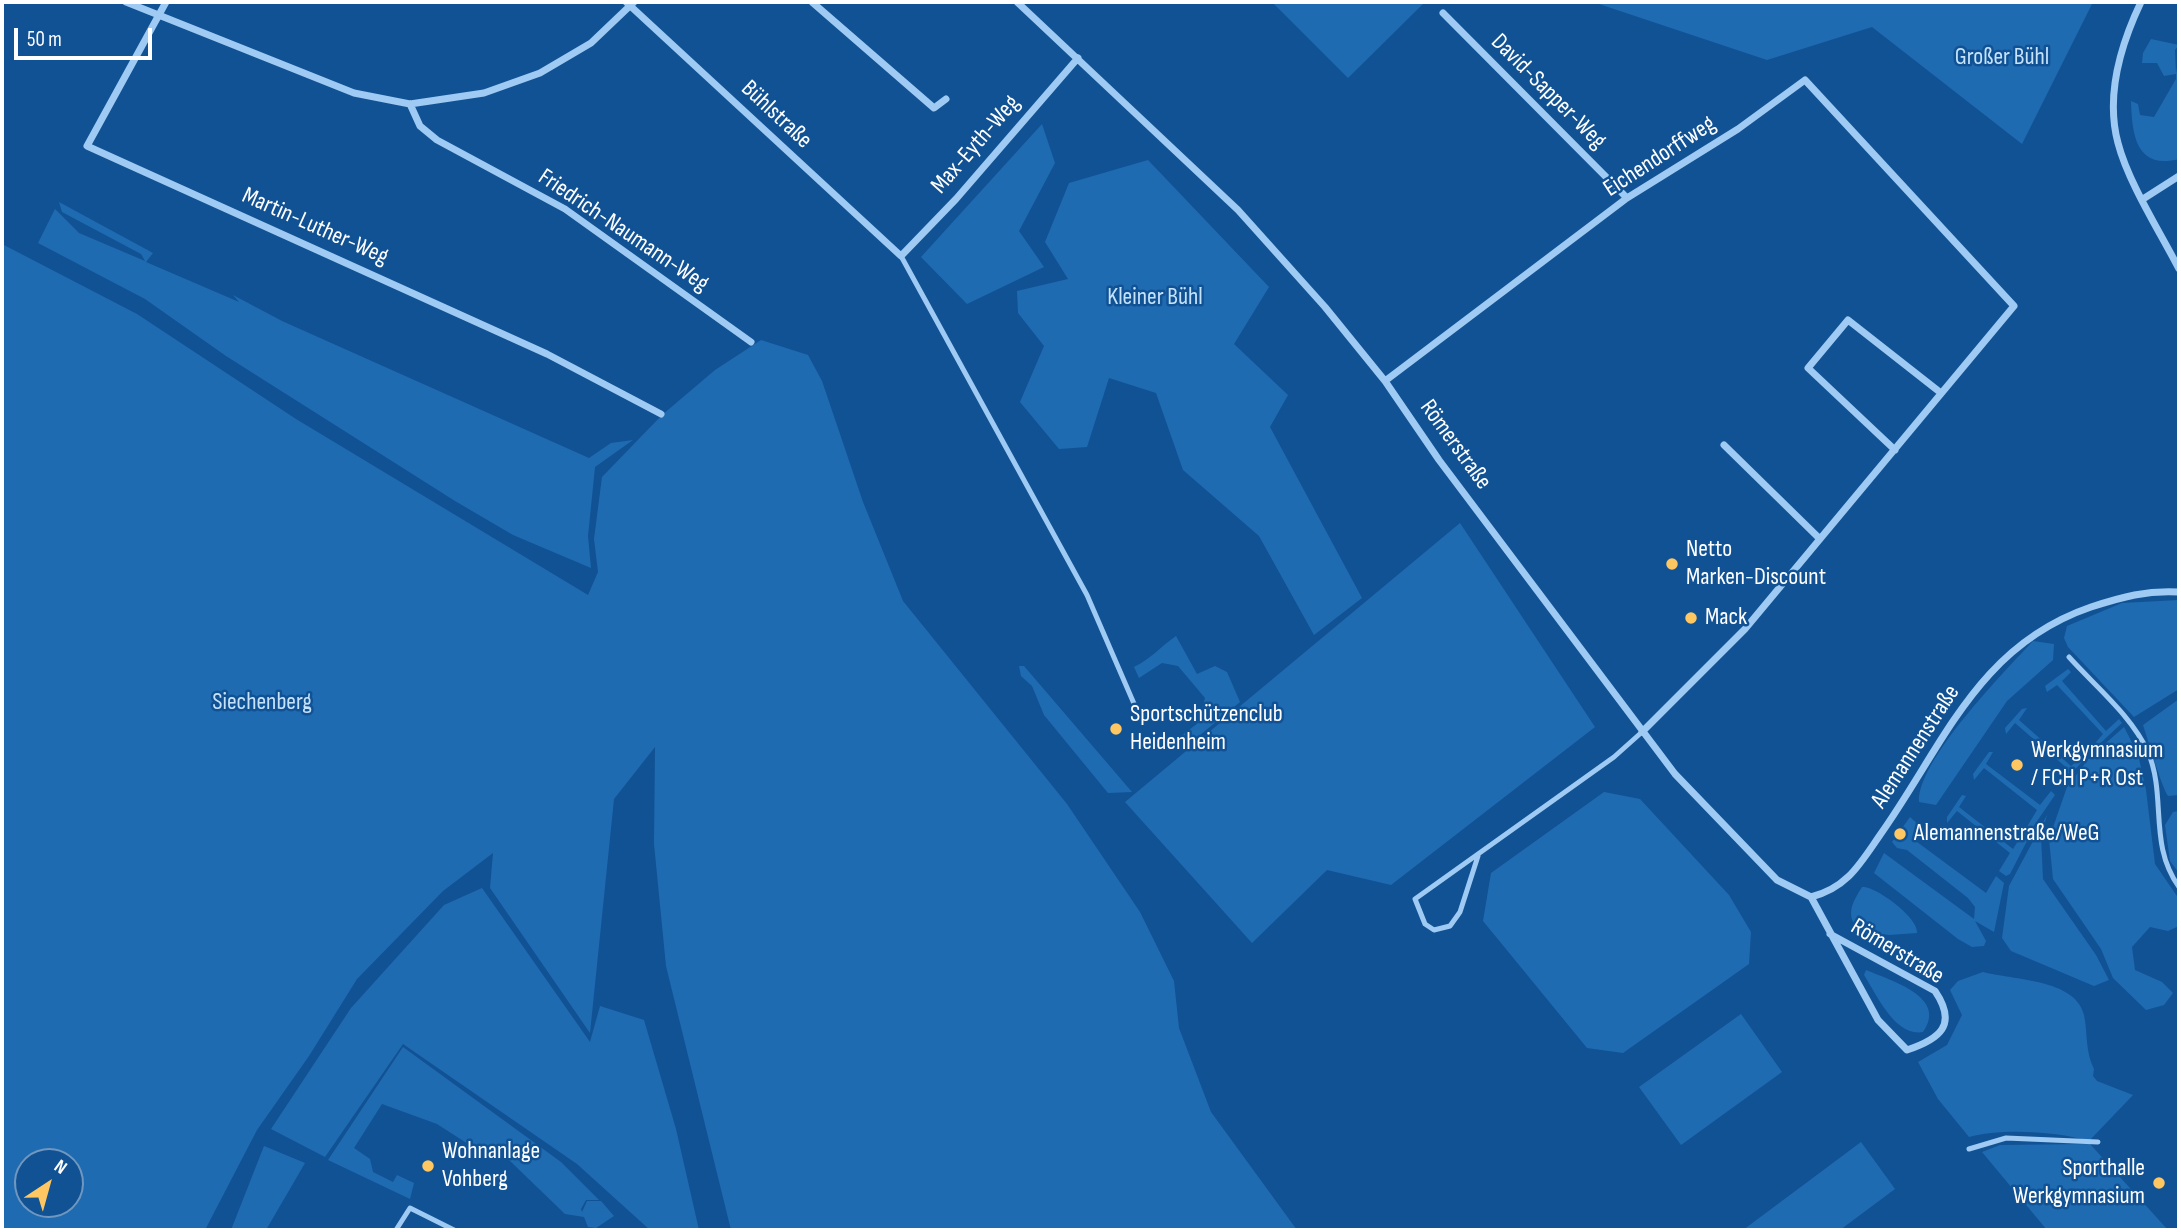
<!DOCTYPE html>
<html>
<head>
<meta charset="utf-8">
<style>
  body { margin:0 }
  #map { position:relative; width:2181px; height:1232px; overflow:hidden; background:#115294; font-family:"Sofia Sans Condensed",sans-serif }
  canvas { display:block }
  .frame { position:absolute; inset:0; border:4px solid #fff; pointer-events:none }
  .north { position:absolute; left:14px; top:1148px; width:70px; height:70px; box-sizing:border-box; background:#115294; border:2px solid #7097bf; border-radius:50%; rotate:36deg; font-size:19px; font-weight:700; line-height:28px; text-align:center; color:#fff }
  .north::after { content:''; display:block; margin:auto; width:24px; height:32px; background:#ffc761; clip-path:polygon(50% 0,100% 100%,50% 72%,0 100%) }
  .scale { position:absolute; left:14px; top:28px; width:138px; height:32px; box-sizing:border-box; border:4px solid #fff; border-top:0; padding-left:9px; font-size:21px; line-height:24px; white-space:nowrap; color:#fff; -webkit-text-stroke:5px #115294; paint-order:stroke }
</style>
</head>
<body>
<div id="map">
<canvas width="2181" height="1232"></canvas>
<div class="frame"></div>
<div class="north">N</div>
<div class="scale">50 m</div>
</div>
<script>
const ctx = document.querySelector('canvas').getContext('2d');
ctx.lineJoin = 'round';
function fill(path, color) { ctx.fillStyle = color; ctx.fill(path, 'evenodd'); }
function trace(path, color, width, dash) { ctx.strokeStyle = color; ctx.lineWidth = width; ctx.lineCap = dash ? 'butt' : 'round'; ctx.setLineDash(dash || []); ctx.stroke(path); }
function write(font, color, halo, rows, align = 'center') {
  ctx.font = font + ' "Sofia Sans Condensed",sans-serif'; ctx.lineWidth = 5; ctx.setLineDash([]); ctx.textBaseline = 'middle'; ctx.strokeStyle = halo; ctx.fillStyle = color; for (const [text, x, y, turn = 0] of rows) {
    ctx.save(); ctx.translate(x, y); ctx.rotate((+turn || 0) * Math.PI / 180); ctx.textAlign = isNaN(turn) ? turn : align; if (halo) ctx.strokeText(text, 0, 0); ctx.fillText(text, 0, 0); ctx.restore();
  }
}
fill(new Path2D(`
  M 1272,2 L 1425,2 L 1348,78 Z
  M 1593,2 L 2093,2 L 2022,144 L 1872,27 L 1767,60 Z
  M 2151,39 L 2179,45 L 2175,50 L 2176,73 L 2179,56 L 2179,159 C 2136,170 2132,135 2131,101 L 2138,104 L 2140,115 L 2154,117 L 2176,79 L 2176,74 L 2164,76 L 2157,63 L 2142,63 L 2143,53 Z
  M 1042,124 L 1055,163 L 1019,231 L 1044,267 L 967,304 L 921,257 Z
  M 1148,160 L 1269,287 L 1234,344 L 1288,395 L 1270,427 L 1362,598 L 1314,635 L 1259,536 L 1183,470 L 1156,393 L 1109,378 L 1087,447 L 1059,449 L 1020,402 L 1044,346 L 1018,313 L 1017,291 L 1068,279 L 1045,242 L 1069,183 Z
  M 59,202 L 153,253 L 146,262 L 239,302 L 233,295 L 282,321 L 589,458 L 611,443 L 633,440 L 595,467 L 588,536 L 591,568 L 513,535 L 455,501 L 226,356 L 145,299 L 38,243 L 55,209 L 79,233 L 145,261 L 141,254 L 62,212 Z
  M 2,244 L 137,314 L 296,419 L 588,595 L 598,572 L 594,539 L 602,477 L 662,415 L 715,370 L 761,340 L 808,355 L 822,381 L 863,502 L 903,601 L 1067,804 L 1140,912 L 1174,981 L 1179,1028 L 1211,1112 L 1297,1230 L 731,1230 L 666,966 L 654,844 L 655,747 L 614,799 L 590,1033 L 490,888 L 493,853 L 443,891 L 357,979 L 309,1056 L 257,1130 L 205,1230 L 2,1230 ZM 28,1162 L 70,1162 L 70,1204 L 28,1204 Z
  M 1460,523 L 1595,727 L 1391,885 L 1327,870 L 1252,943 L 1125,802 Z
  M 2179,600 L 2179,689 L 2134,717 L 2068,647 L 2064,638 L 2067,626 L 2122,603 Z
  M 1176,636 L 1197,674 L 1215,666 L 1227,672 L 1240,702 L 1182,750 L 1176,740 L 1198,723 L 1205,698 L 1178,666 L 1162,663 L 1139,678 L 1134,667 C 1151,659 1160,647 1176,636 Z
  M 2033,641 L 2054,644 L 2053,660 L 2007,701 L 1936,805 L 1919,802 C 1917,761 2004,672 2033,641 Z
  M 1019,666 L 1024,666 L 1132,792 L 1108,793 L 1044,715 L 1032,686 L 1021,676 Z
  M 2068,669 L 2071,672 L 2062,681 L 2106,731 L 2119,719 L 2122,723 L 2092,751 L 2090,749 L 2103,734 L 2057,685 L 2047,692 L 2045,686 Z
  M 2179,699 L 2179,795 L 2168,796 C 2162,788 2148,740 2143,725 Z
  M 2027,708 L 2019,720 L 2071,766 L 2085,754 L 2087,756 L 2060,787 L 2055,785 L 2068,769 L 2015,723 L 2006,734 L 2005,728 L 2022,709 Z
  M 2124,727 L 2138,754 L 2146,790 L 2155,864 L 2179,899 L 2179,926 L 2168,931 L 2150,927 L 2132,947 L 2135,970 L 2162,982 L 2173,993 L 2164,1005 L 2146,1010 L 2113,978 L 2101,949 L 2053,879 L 2049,839 L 2067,787 L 2090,757 Z
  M 1989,752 L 1993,752 L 1986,764 L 2040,805 L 2051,791 L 2055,795 L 2031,830 L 2025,830 L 2037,810 L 1984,768 L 1974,780 L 1973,774 Z
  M 1604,792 L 1640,799 L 1729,895 L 1751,932 L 1749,964 L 1623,1053 L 1587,1048 L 1483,921 L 1491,873 Z
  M 1962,795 L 1966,796 L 1959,807 L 2013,849 L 2023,833 L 2027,833 L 2028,839 L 2010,874 L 2006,876 L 1999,871 L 2010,853 L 1957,811 L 1947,823 L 1947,817 Z
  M 2179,811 L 2179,873 L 2170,861 L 2165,825 L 2173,812 Z
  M 2047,815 L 2041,836 L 2043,879 L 2096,955 L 2109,980 L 2094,986 L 2011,951 L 2002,938 L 2009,886 Z
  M 1910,817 L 1920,826 L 1913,839 L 1986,893 L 1996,876 L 2004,883 L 1994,932 L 1975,921 L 1986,941 L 1984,946 L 1972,947 L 1958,939 L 1874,873 L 1884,853 L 1974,919 L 1975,907 L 1968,898 L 1907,850 L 1897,848 L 1892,842 Z
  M 1862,887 C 1876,886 1919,918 1917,933 L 1889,935 L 1859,931 C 1845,915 1852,903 1862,887 Z
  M 482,888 L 590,1042 L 600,1006 L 644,1020 L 676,1129 L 699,1230 L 650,1230 L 577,1164 L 403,1044 L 325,1157 L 271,1129 L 351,1008 L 444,905 Z
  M 1866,970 C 1892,981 1948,997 1923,1032 C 1895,1037 1877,995 1864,975 Z
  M 1983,972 C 2013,980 2076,979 2084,1015 C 2088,1035 2085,1051 2094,1069 L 2093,1076 L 2097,1081 L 2133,1095 L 2089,1141 C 2058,1131 2000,1128 1969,1137 L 1938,1099 L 1918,1062 L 1947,1045 L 1962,1015 L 1950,990 L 1958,981 Z
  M 1741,1014 L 1782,1072 L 1681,1145 L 1639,1087 Z
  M 403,1047 L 561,1162 L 599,1200 L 586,1200 L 581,1209 L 582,1212 L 587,1201 L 601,1201 L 614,1216 L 596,1228 L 588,1227 L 584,1217 L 565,1214 L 510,1161 L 493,1152 L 479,1151 L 437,1124 L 382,1104 L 354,1148 L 370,1159 L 373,1172 L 393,1182 L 397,1175 L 414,1183 L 410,1199 L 328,1160 Z
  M 1861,1142 L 1895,1189 L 1840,1230 L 1743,1230 Z
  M 2090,1144 L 2168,1230 L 2047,1230 L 1982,1152 L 2000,1145 Z
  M 264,1146 L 305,1163 L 266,1230 L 231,1230 Z`), '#1f6bb1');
trace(new Path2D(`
  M 901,256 L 1087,595 L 1135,706
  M 2069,657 C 2095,686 2132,716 2148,752 C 2167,797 2148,844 2179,887
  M 1478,856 L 1460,912 L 1450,926 L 1434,930 L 1425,924 L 1415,899 L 1614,757 L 1642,732
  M 1969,1149 L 2006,1138 L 2098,1142
  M 396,1230 L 410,1208 L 454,1230`), '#9ecaf3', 5);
trace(new Path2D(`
  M 126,2 L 354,93 L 410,104 L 484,93 L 540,73 L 591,43 L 634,2
  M 166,2 L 87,146 L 547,354 L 661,414
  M 626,2 L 901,256 L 956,199 L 1078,58
  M 812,2 L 934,108 L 946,99
  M 1017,2 L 1238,210 L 1325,307 L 1385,381 L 1439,460 L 1675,774 L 1777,880 L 1811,897 L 1878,1020 L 1907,1050 C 1940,1039 1958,1025 1935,991 L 1830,934
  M 2141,2 C 2121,44 2105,95 2118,143 C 2128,182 2160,232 2179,269
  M 1443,13 L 1627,198
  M 410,104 L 420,126 L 437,140 L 565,209 L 751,342
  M 2143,199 L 2179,176
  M 1385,381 L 1627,198 L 1738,129 L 1805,80 L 2014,306 L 1745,629 L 1642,732
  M 1724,445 L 1820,539
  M 1895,450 L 1808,368 L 1848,320 L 1941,393
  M 1811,897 C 1847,888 1860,864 1880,835 C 1944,745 1977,646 2091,607 C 2122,597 2147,590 2179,592`), '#9ecaf3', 7);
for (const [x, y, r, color] of [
  [1672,564,7,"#ffc761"],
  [1691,618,7,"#ffc761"],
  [1116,729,7,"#ffc761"],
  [2017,765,7,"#ffc761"],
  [1900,834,7,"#ffc761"],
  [428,1166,7,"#ffc761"],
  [2159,1183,7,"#ffc761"]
]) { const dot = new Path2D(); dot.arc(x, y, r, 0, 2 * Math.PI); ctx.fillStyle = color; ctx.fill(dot); trace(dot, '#115294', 2.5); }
write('24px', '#c6e3fd', '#115294', [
  ["Großer Bühl",2002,58],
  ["Kleiner Bühl",1155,298],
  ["Siechenberg",262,703]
]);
write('24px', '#fff', '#115294', [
  ["David-Sapper-Weg",1548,92,45],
  ["Bühlstraße",776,115,43],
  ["Max-Eyth-Weg",976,145,-49],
  ["Eichendorffweg",1660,157,-33],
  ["Martin-Luther-Weg",315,227,24],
  ["Friedrich-Naumann-Weg",623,231,34],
  ["Römerstraße",1455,445,54],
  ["Alemannenstraße",1916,747,-57],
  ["Römerstraße",1897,952,31]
]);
write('24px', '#fff', '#115294', [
  ["Netto",1686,550],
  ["Marken-Discount",1686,578],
  ["Mack",1705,618],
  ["Sportschützenclub",1130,715],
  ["Heidenheim",1130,743],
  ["Werkgymnasium",2031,751],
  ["/ FCH P+R Ost",2031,779],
  ["Alemannenstraße/WeG",1914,834],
  ["Wohnanlage",442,1152],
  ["Vohberg",442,1180],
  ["Sporthalle",2145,1169,"right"],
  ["Werkgymnasium",2145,1197,"right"]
], 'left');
</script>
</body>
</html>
